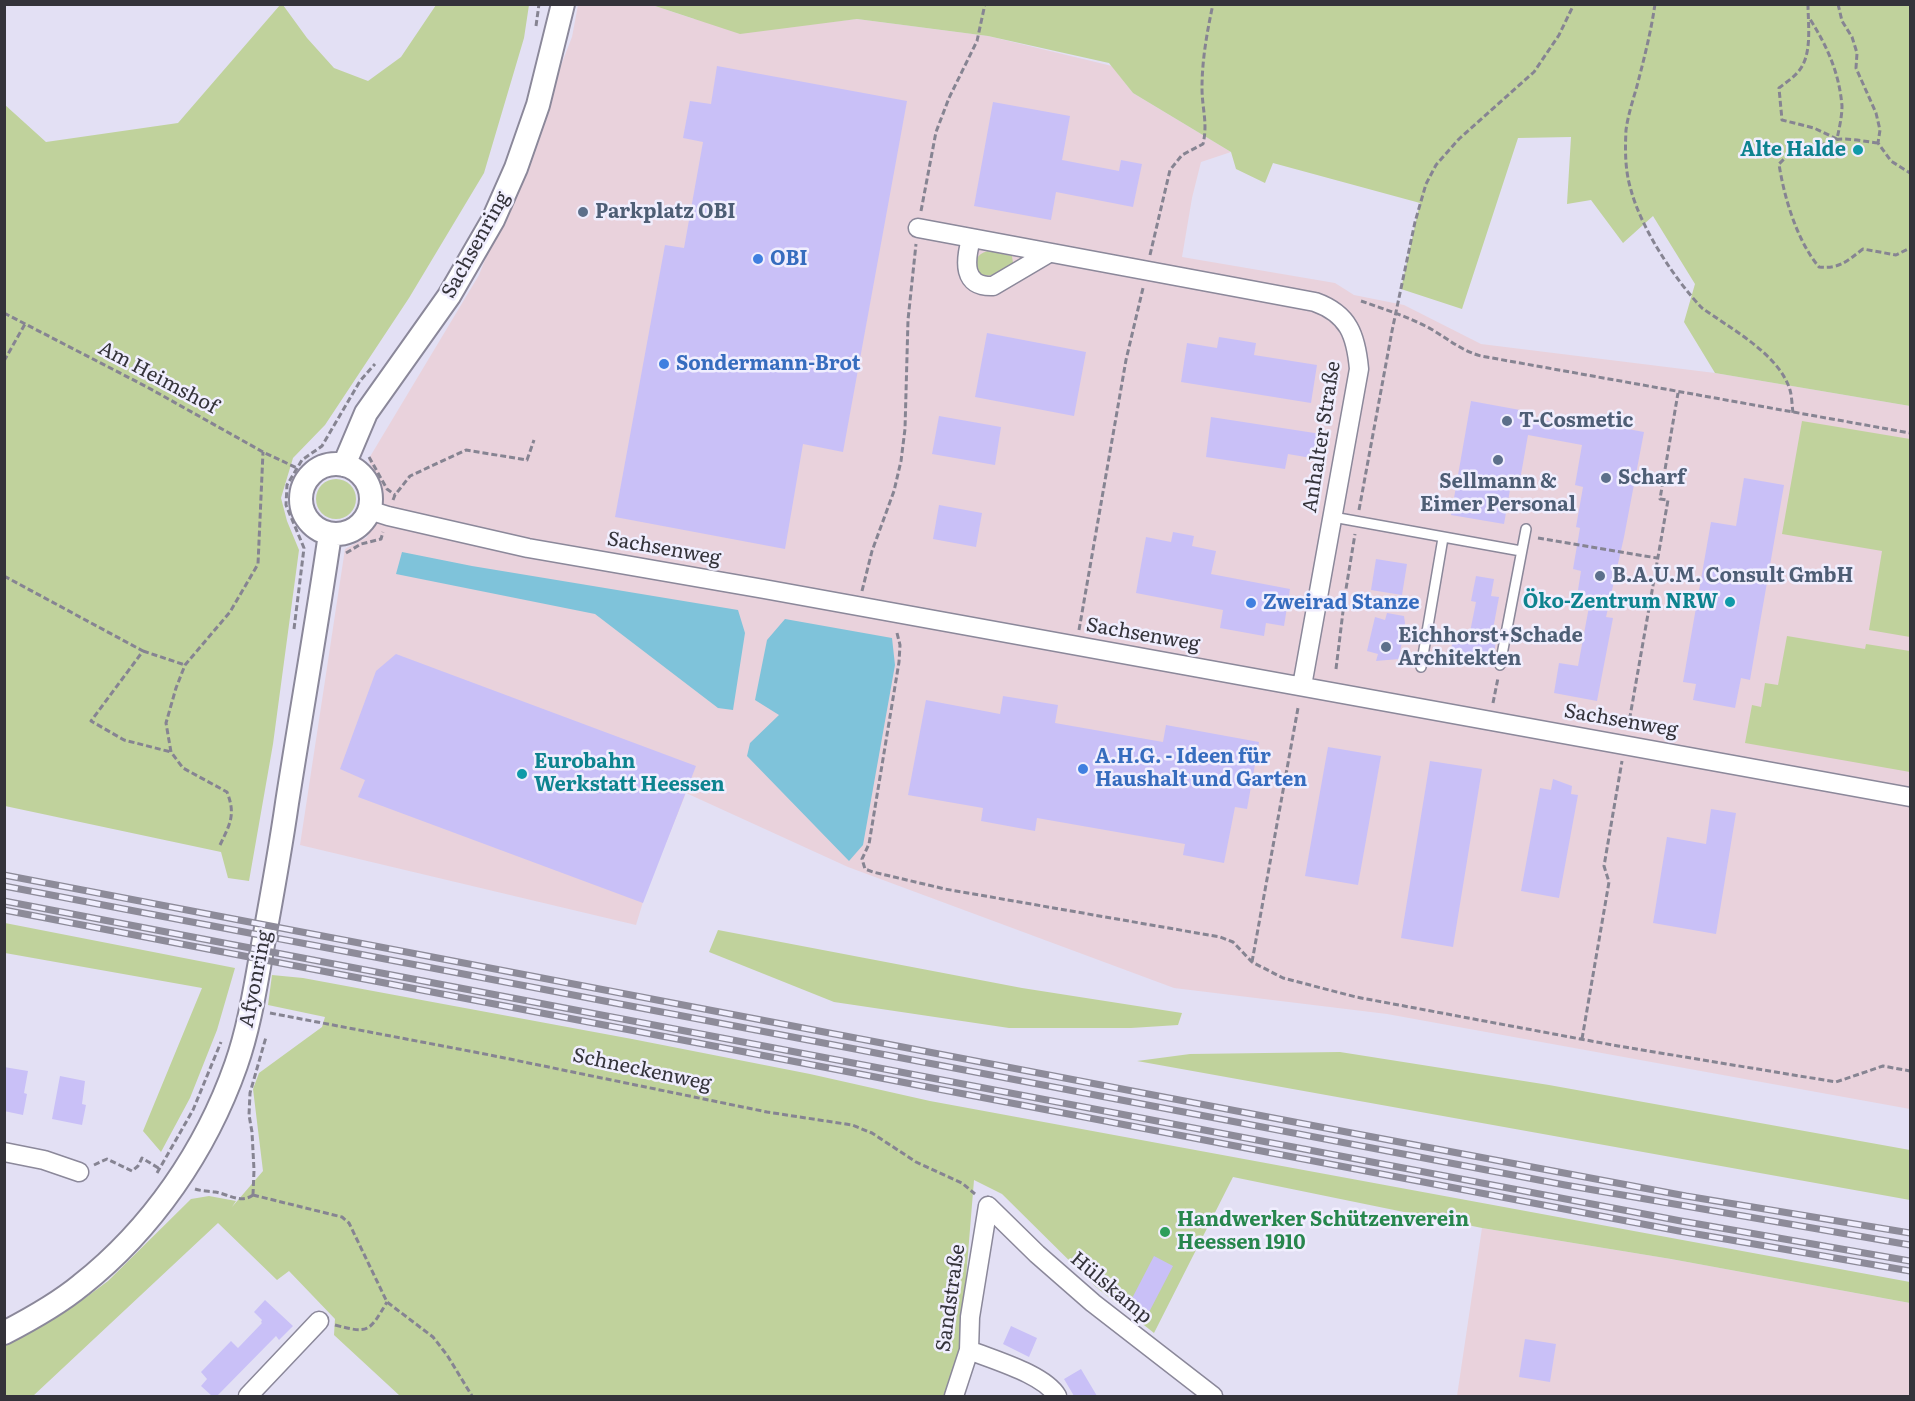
<!DOCTYPE html>
<html>
<head>
<meta charset="utf-8">
<style>
  body { margin:0 }
  #map { position:relative; width:1915px; height:1401px; overflow:hidden; background:#e3e0f4; font-family:Literata,serif }
  canvas { display:block }
  .frame { position:absolute; inset:0; border:6px solid #34333a; pointer-events:none }
</style>
</head>
<body>
<div id="map">
<canvas width="1915" height="1401"></canvas>
<div class="frame"></div>
</div>
<script>
const ctx = document.querySelector('canvas').getContext('2d');
ctx.lineJoin = 'round';
function fill(path, color) { ctx.fillStyle = color; ctx.fill(path, 'evenodd'); }
function trace(path, color, width, dash) { ctx.strokeStyle = color; ctx.lineWidth = width; ctx.lineCap = dash ? 'butt' : 'round'; ctx.setLineDash(dash || []); ctx.stroke(path); }
function write(font, color, halo, rows, align = 'center') {
  ctx.font = font + ' Literata,serif'; ctx.lineWidth = 5; ctx.setLineDash([]); ctx.textBaseline = 'middle'; ctx.strokeStyle = halo; ctx.fillStyle = color; for (const [text, x, y, turn = 0] of rows) {
    ctx.save(); ctx.translate(x, y); ctx.rotate((+turn || 0) * Math.PI / 180); ctx.textAlign = isNaN(turn) ? turn : align; if (halo) ctx.strokeText(text, 0, 0); ctx.fillText(text, 0, 0); ctx.restore();
  }
}
fill(new Path2D(`
  M 578,5 L 652,5 L 694,19 L 812,24 L 857,19 L 988,36 L 1112,66 L 1133,93 L 1231,152 L 1201,162 L 1192,198 L 1182,257 L 1335,283 L 1354,295 L 1404,305 L 1481,344 L 1715,373 L 1910,406 L 1910,1109 L 1387,1014 L 1174,988 L 848,867 L 686,793 L 646,892 L 636,925 L 300,845 L 345,549 L 367,537 L 383,490 L 368,460 L 479,275 L 572,37 Z
  M 1482,1228 L 1671,1259 L 1910,1303 L 1910,1396 L 1457,1396 Z`), '#e9d2dc');
fill(new Path2D(`
  M 280,5 L 283,5 L 307,38 L 334,68 L 368,81 L 401,57 L 436,5 L 529,5 L 524,38 L 484,173 L 409,298 L 325,425 L 293,458 L 281,498 L 287,521 L 299,550 L 273,744 L 249,881 L 228,878 L 221,852 L 5,806 L 4,104 L 46,142 L 178,123 Z
  M 652,5 L 1910,5 L 1910,406 L 1715,373 L 1684,322 L 1695,284 L 1653,216 L 1623,243 L 1591,200 L 1567,204 L 1571,137 L 1518,138 L 1462,309 L 1401,289 L 1420,203 L 1273,163 L 1265,183 L 1236,169 L 1231,152 L 1133,93 L 1109,63 L 988,36 L 857,19 L 740,34 Z
  M 988,251 L 1012,256 L 1013,263 C 1006,271 991,279 981,274 C 973,264 975,254 988,251 Z
  M 1802,421 L 1910,439 L 1910,637 L 1869,630 L 1882,551 L 1782,534 Z
  M316 499a20 20 0 1 1 40 0a20 20 0 1 1-40 0Z
  M 1787,636 L 1865,649 L 1866,644 L 1910,651 L 1910,772 L 1745,743 L 1752,705 L 1761,707 L 1765,683 L 1778,685 Z
  M 5,923 L 235,968 L 217,1030 L 190,1098 L 161,1152 L 143,1131 L 202,988 L 5,953 Z
  M 718,930 L 1022,988 L 1182,1013 L 1178,1025 L 1131,1028 L 1009,1028 L 834,1002 L 709,952 Z
  M 272,975 L 303,978 L 632,1039 L 810,1074 L 930,1101 L 1910,1282 L 1910,1303 L 1671,1259 L 1482,1228 L 1233,1177 L 1154,1333 L 1096,1287 L 1002,1194 L 974,1180 L 963,1315 L 965,1336 L 944,1396 L 400,1396 L 334,1335 L 335,1319 L 289,1271 L 277,1280 L 218,1223 L 33,1396 L 5,1396 L 5,1345 L 77,1304 L 108,1281 L 191,1199 L 209,1196 L 236,1201 L 232,1207 L 263,1171 L 253,1089 L 259,1073 L 322,1027 L 325,1017 L 268,1005 Z
  M 1340,1052 L 1549,1085 L 1910,1150 L 1910,1200 L 1137,1061 L 1190,1054 Z`), '#c0d29c');
fill(new Path2D(`
  M 402,552 L 472,566 L 738,610 L 745,633 L 733,710 L 718,708 L 595,614 L 396,574 Z
  M 785,619 L 892,638 L 895,665 L 863,845 L 849,861 L 747,756 L 750,743 L 779,715 L 755,700 L 767,640 Z`), '#7fc3da');
fill(new Path2D(`
  M 717,66 L 907,101 L 843,452 L 803,444 L 785,549 L 615,517 L 665,245 L 684,248 L 703,142 L 683,138 L 690,101 L 711,104 Z
  M 993,102 L 1070,116 L 1062,160 L 1119,171 L 1121,160 L 1142,164 L 1133,207 L 1056,192 L 1051,220 L 974,206 Z
  M 987,333 L 1086,352 L 1074,416 L 975,397 Z
  M 1219,337 L 1256,343 L 1254,355 L 1317,365 L 1311,403 L 1181,382 L 1187,343 L 1217,348 Z
  M 1471,401 L 1520,410 L 1519,413 L 1532,416 L 1532,418 L 1563,424 L 1564,417 L 1644,432 L 1624,537 L 1606,617 L 1613,618 L 1597,701 L 1554,693 L 1559,663 L 1578,666 L 1591,596 L 1582,595 L 1578,590 L 1581,571 L 1573,569 L 1580,528 L 1576,527 L 1583,487 L 1575,485 L 1582,445 L 1528,435 L 1520,480 L 1512,478 L 1504,524 L 1451,515 Z
  M 939,416 L 1001,427 L 995,465 L 932,454 Z
  M 1211,417 L 1321,434 L 1317,459 L 1288,454 L 1285,469 L 1206,457 Z
  M 1744,478 L 1784,485 L 1750,680 L 1741,678 L 1735,708 L 1693,700 L 1696,684 L 1683,682 L 1711,522 L 1736,526 Z
  M 939,505 L 982,513 L 976,547 L 933,539 Z
  M 1173,532 L 1194,536 L 1192,546 L 1216,551 L 1211,574 L 1290,589 L 1284,626 L 1266,623 L 1264,636 L 1220,628 L 1223,610 L 1136,593 L 1146,537 L 1171,542 Z
  M 1376,559 L 1407,564 L 1402,595 L 1371,590 Z
  M 1476,576 L 1494,579 L 1491,596 L 1499,597 L 1491,640 L 1496,641 L 1492,667 L 1449,660 L 1454,634 L 1469,637 L 1476,602 L 1471,601 Z
  M 1387,613 L 1404,616 L 1405,623 L 1399,659 L 1376,661 L 1378,654 L 1367,651 L 1375,617 L 1385,620 Z
  M 396,654 L 696,766 L 643,903 L 358,797 L 365,780 L 340,769 L 376,671 Z
  M 1003,696 L 1058,705 L 1055,723 L 1163,742 L 1166,725 L 1259,742 L 1247,809 L 1235,807 L 1224,863 L 1183,855 L 1185,844 L 1037,818 L 1035,831 L 981,821 L 983,808 L 908,795 L 926,700 L 1000,714 Z
  M 1328,747 L 1381,756 L 1358,885 L 1305,876 Z
  M 1430,761 L 1482,769 L 1453,947 L 1401,938 Z
  M 1553,779 L 1572,786 L 1571,794 L 1578,795 L 1559,898 L 1521,891 L 1540,788 L 1551,790 Z
  M 1711,809 L 1736,813 L 1716,934 L 1653,923 L 1667,837 L 1706,844 Z
  M 4,1067 L 28,1071 L 24,1093 L 27,1094 L 23,1115 L 4,1111 Z
  M 60,1076 L 85,1081 L 82,1104 L 86,1105 L 82,1125 L 52,1119 Z
  M 1154,1256 L 1173,1266 L 1146,1318 L 1127,1308 Z
  M 265,1300 L 293,1326 L 279,1340 L 276,1336 L 217,1396 L 212,1396 L 201,1386 L 207,1379 L 201,1372 L 231,1341 L 238,1348 L 262,1323 L 261,1322 L 262,1320 L 254,1312 Z
  M 1011,1326 L 1037,1338 L 1029,1357 L 1003,1344 Z
  M 1525,1339 L 1556,1344 L 1550,1382 L 1519,1377 Z
  M 1081,1369 L 1097,1396 L 1074,1396 L 1064,1379 Z`), '#c9c0f7');
const service = new Path2D(`
  M 1333,517 L 1521,551
  M 1500,665 L 1526,529
  M 1421,667 L 1443,538`);
const minor = new Path2D(`
  M 918,228 L 1315,302 C 1349,314 1356,336 1359,369 L 1302,686
  M 971,239 C 965,261 962,287 993,286 L 1049,253
  M 369,510 L 388,516 L 528,548 L 764,589 L 1910,797
  M 4,1152 L 44,1160 L 79,1172
  M 988,1206 L 1037,1254 L 1093,1303 L 1213,1396
  M 969,1350 C 993,1360 1044,1374 1057,1396
  M 248,1396 L 319,1321
  M 954,1396 L 969,1350 L 970,1317 L 988,1206`);
const tertiary = new Path2D(`
  M301 499a35 35 0 1 1 70 0a35 35 0 1 1-70 0Z
  M 344,465 L 366,413 L 449,296 L 493,220 L 516,168 L 538,105 L 563,4
  M 4,1333 C 31,1319 58,1304 81,1285 C 152,1229 206,1150 236,1065 C 249,1028 255,989 262,950 C 271,901 280,852 287,803 C 301,713 317,623 330,534`);
trace(service, '#8b889a', 12);
trace(minor, '#8b889a', 21);
trace(tertiary, '#8b889a', 26);
trace(new Path2D(`
  M 1655,4 C 1651,32 1644,59 1637,86 C 1633,100 1628,115 1626,130 C 1625,150 1625,171 1631,190 C 1641,228 1675,280 1702,308 C 1731,329 1779,354 1790,390 C 1792,397 1792,406 1793,413
  M 1808,4 C 1808,25 1813,57 1797,73 C 1792,79 1785,83 1779,88 L 1782,120 L 1814,128 L 1837,139 C 1839,129 1842,117 1842,106 C 1839,71 1826,44 1808,16
  M 1838,4 L 1842,21 L 1852,37 L 1857,53 L 1856,68 L 1876,113 L 1880,130 L 1878,143 L 1891,161 L 1910,173
  M 536,26 L 539,4
  M 1878,143 C 1867,142 1845,137 1835,140 C 1817,145 1808,155 1787,156 L 1779,164 C 1784,197 1797,241 1819,267 C 1840,269 1847,261 1863,249 L 1896,255 L 1910,248
  M 921,211 L 936,132 L 949,98 L 977,41 L 985,4
  M 1150,255 L 1170,170 L 1182,155 L 1203,144 C 1208,123 1202,109 1202,88 C 1202,60 1207,32 1213,4
  M 1361,301 C 1384,309 1409,317 1431,329 C 1448,339 1462,351 1481,356 L 1910,433
  M 4,313 L 147,387 L 263,452 L 297,468
  M 4,361 L 25,324
  M 369,457 L 387,489 L 395,495
  M 393,500 L 395,495 L 410,476 L 466,450 L 527,460 L 534,440
  M 1359,510 L 1392,331 L 1415,222 L 1426,184 L 1436,165 L 1459,139 L 1534,72 L 1559,35 L 1574,4
  M 1538,538 L 1657,558
  M 346,553 L 361,544 L 381,539 L 383,532
  M 4,576 L 143,651 L 91,721 L 124,740 L 171,752
  M 862,591 L 872,551 L 894,491 L 901,461 L 905,429 L 908,320 L 916,244
  M 294,629 L 304,548 L 286,505 L 287,485 L 302,460 L 322,446 L 360,381 L 375,364
  M 1079,630 L 1126,360 L 1143,288
  M 897,633 L 900,645 L 899,662 L 869,844 L 862,859 L 865,869 L 873,872 L 945,889 L 1220,937 L 1233,942 L 1252,962 L 1283,978 L 1356,997 L 1618,1046 L 1836,1082 L 1883,1066 L 1910,1071
  M 143,651 L 185,665
  M 1336,669 L 1345,595 L 1355,534
  M 1493,703 L 1498,678
  M 1628,728 L 1668,500 L 1660,499 L 1678,393
  M 220,845 C 230,824 236,815 227,792 L 183,768 L 171,752 L 166,723 L 176,688 L 185,665 L 230,612 L 258,564 L 263,452
  M 1252,962 L 1298,708
  M 270,1013 L 490,1055 L 767,1112 L 852,1125 L 872,1133 L 916,1162 L 962,1183 L 975,1194
  M 1582,1039 L 1609,882 L 1604,866 L 1622,761
  M 94,1165 L 107,1159 L 132,1171 L 138,1166 L 142,1158 L 160,1169
  M 157,1173 L 193,1110 L 221,1042
  M 195,1189 C 201,1191 208,1191 215,1192 C 228,1194 241,1204 253,1195
  M 253,1195 L 342,1217 L 349,1223 L 387,1302 L 433,1337 L 447,1355 L 472,1396
  M 253,1195 L 254,1170 L 252,1132 L 249,1115 L 250,1093 L 266,1037
  M 335,1325 C 369,1334 369,1332 387,1302`), '#868492', 3, [6, 3]);
trace(service, '#fff', 9);
trace(minor, '#fff', 18);
trace(tertiary, '#fff', 22);
const rail = new Path2D(`
  M 4,875 L 1357,1134 L 1686,1196 L 1910,1233
  M 4,886 L 1565,1185 L 1910,1245
  M 4,901 L 1681,1221 L 1910,1261
  M 4,910 L 1679,1231 L 1910,1271`);
trace(rail, '#8d8b99', 7);
trace(rail, '#f0eefe', 4.5, [14]);
for (const [x, y, r, color] of [
  [1858,150,6,"#0f9aa8"],
  [583,212,6,"#5c6f8a"],
  [758,259,6,"#3f7fe0"],
  [664,364,6,"#3f7fe0"],
  [1507,421,6,"#5c6f8a"],
  [1498,460,6,"#5c6f8a"],
  [1606,478,6,"#5c6f8a"],
  [1600,576,6,"#5c6f8a"],
  [1730,602,6,"#0f9aa8"],
  [1251,603,6,"#3f7fe0"],
  [1386,647,6,"#5c6f8a"],
  [1083,769,6,"#3f7fe0"],
  [522,774,6,"#0f9aa8"],
  [1165,1232,6,"#2e9e5b"]
]) { const dot = new Path2D(); dot.arc(x, y, r, 0, 2 * Math.PI); ctx.fillStyle = color; ctx.fill(dot); trace(dot, '#f0eefe', 2); }
write('bold 20px', '#0d838f', '#f0eefe', [
  ["Alte Halde",1846,150],
  ["Öko-Zentrum NRW",1718,602],
  ["Eurobahn",534,762,"left"],
  ["Werkstatt Heessen",534,785,"left"]
], 'right');
write('bold 20px', '#4e5e75', '#f0eefe', [
  ["Parkplatz OBI",595,212],
  ["T-Cosmetic",1519,421],
  ["Scharf",1618,478],
  ["Sellmann &",1498,482,"center"],
  ["Eimer Personal",1498,505,"center"],
  ["B.A.U.M. Consult GmbH",1612,576],
  ["Eichhorst+Schade",1398,636],
  ["Architekten",1398,659]
], 'left');
write('20px', '#34333a', '#f0eefe', [
  ["Sachsenring",476,245,-61],
  ["Am Heimshof",158,378,28],
  ["Anhalter Straße",1322,437,-81],
  ["Sachsenweg",664,549,10],
  ["Sachsenweg",1143,635,10],
  ["Sachsenweg",1621,721,10],
  ["Afyonring",256,979,-79],
  ["Schneckenweg",642,1070,12],
  ["Hülskamp",1111,1288,40],
  ["Sandstraße",951,1298,-82]
]);
write('bold 20px', '#366cbe', '#f0eefe', [
  ["OBI",770,259],
  ["Sondermann-Brot",676,364],
  ["Zweirad Stanze",1263,603],
  ["A.H.G. - Ideen für",1095,757],
  ["Haushalt und Garten",1095,780]
], 'left');
write('bold 20px', '#27864d', '#f0eefe', [
  ["Handwerker Schützenverein",1177,1220],
  ["Heessen 1910",1177,1243]
], 'left');
</script>
</body>
</html>
